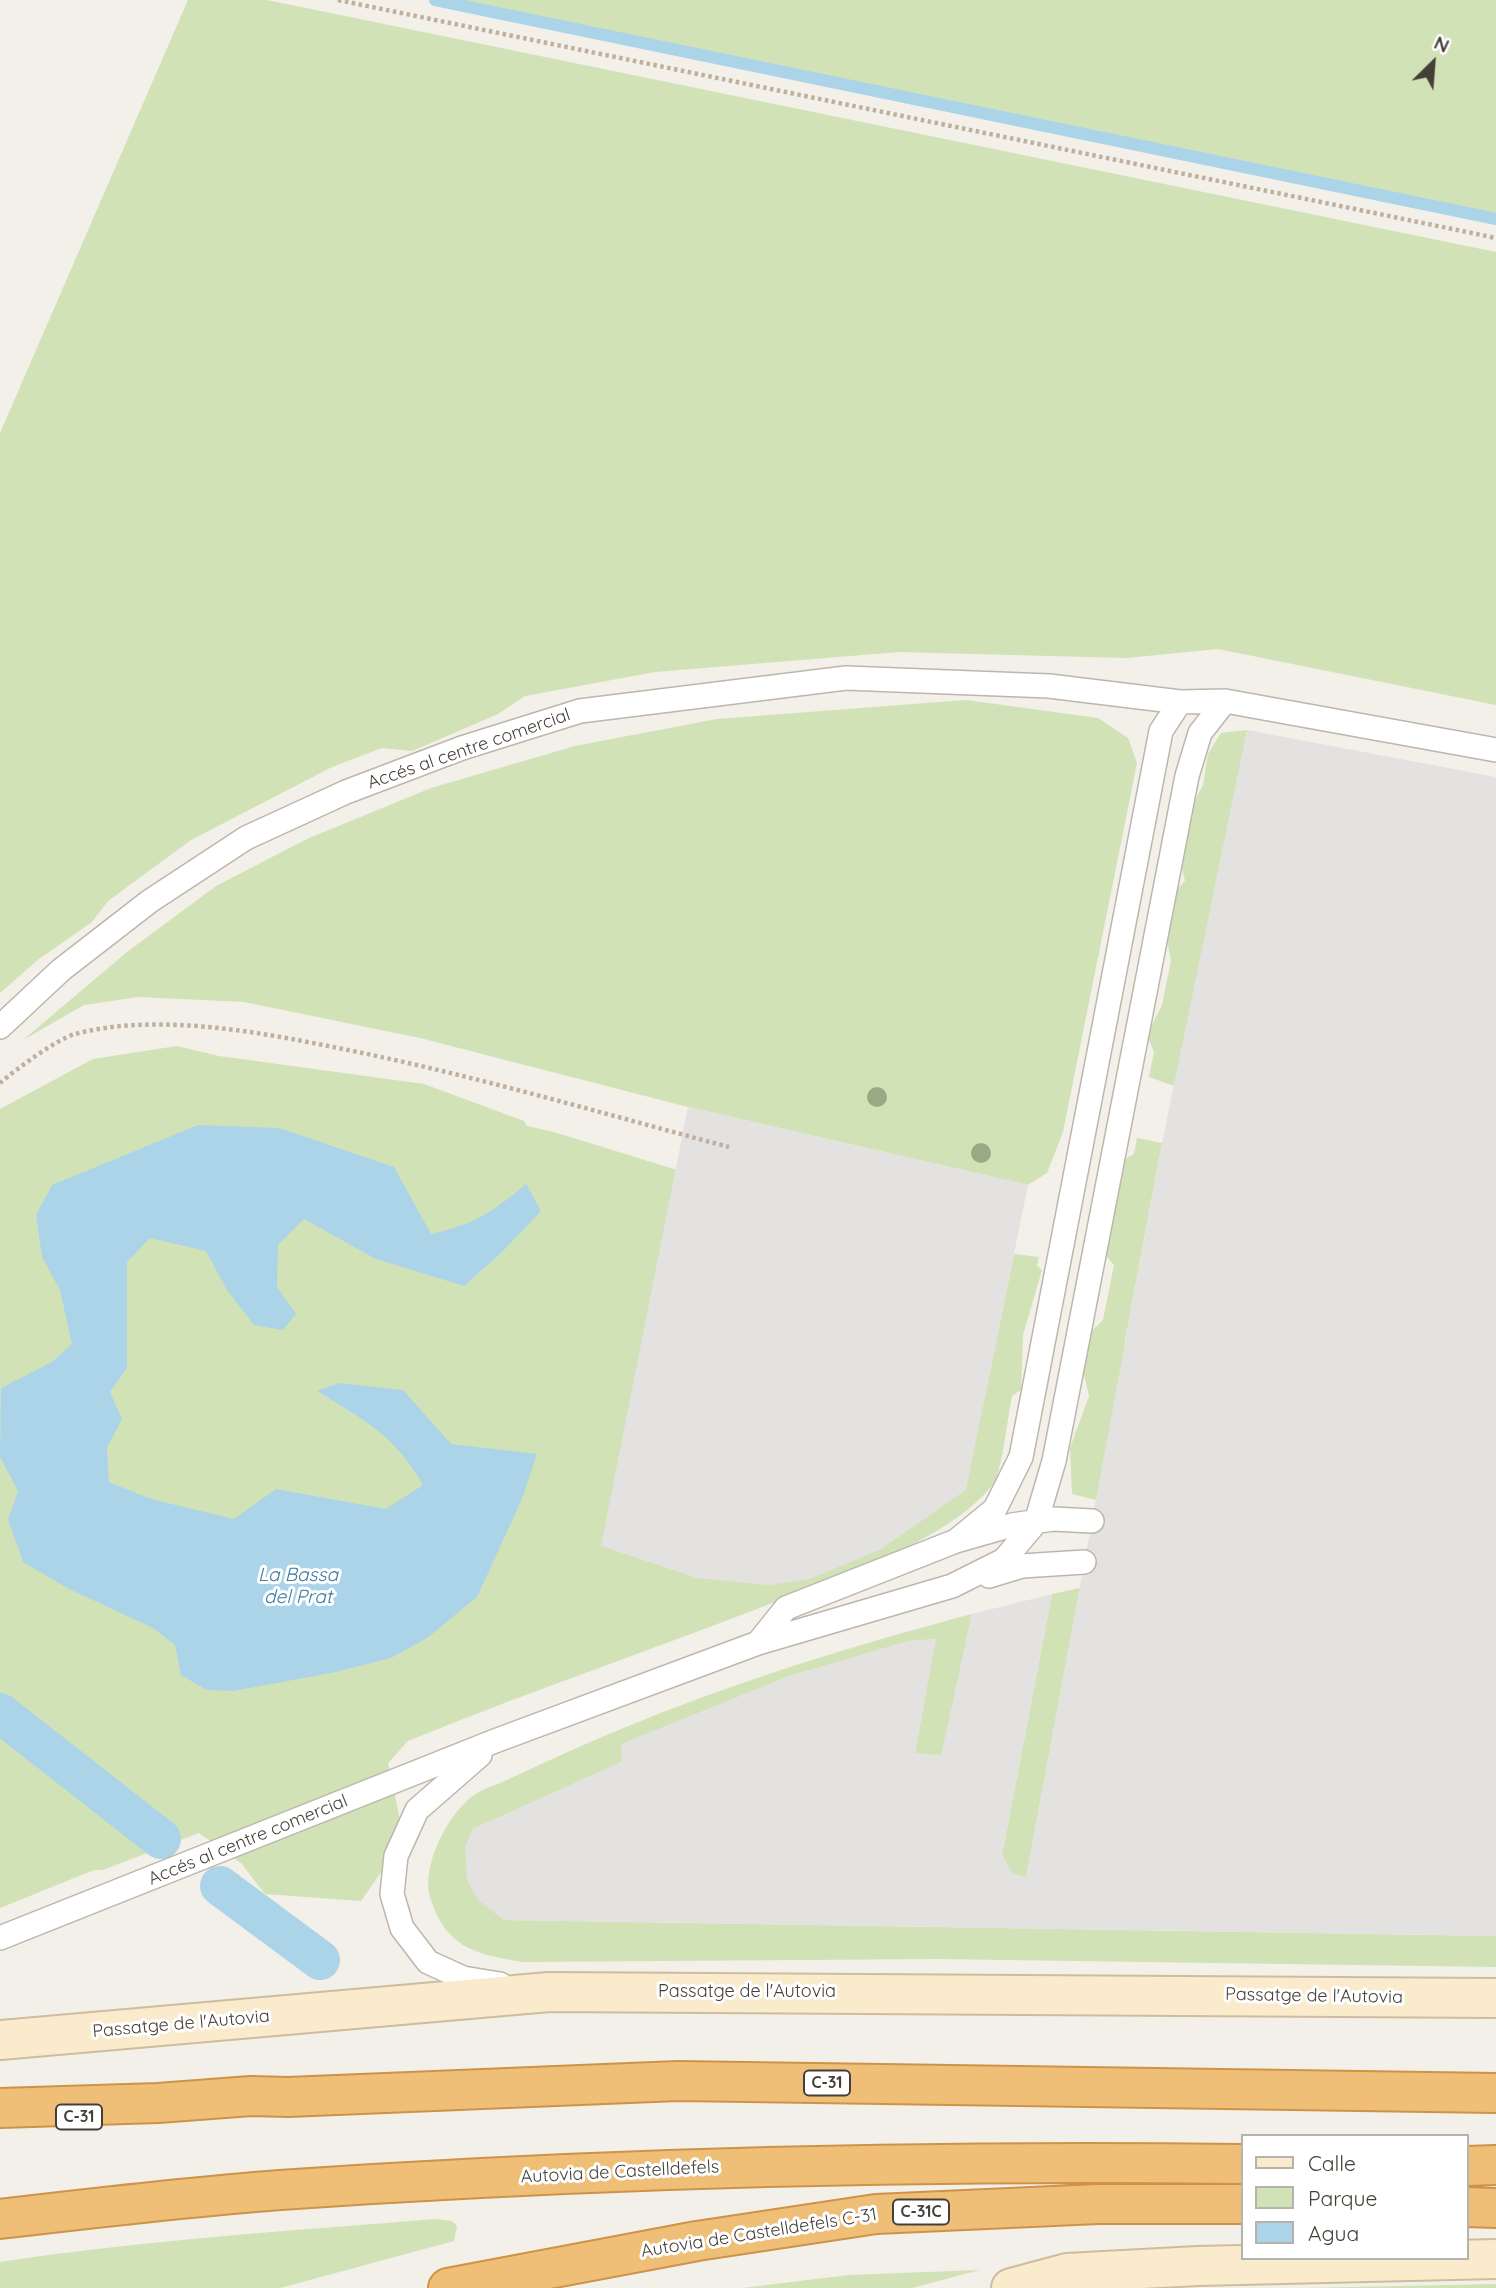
<!DOCTYPE html>
<html>
<head>
<meta charset="utf-8">
<style>
  body { margin:0 }
  #map { position:relative; width:1496px; height:2288px; overflow:hidden; background:#f3efe9; font-family:Quicksand,sans-serif }
  canvas { display:block }
  .legend { position:absolute; left:1241px; top:2134px; width:228px; height:126px; box-sizing:border-box; background:#fff; border:2px solid #b5b2af; margin:0; padding:9px 12px; list-style:none; font-size:21px; color:#453f38 }
  .legend li { display:flex; align-items:center; gap:14px; height:35px }
  .legend b { width:35px; border:2px solid #b5b2af }
  .north { position:absolute; left:1398px; top:28px; width:70px; height:70px; -webkit-text-stroke:5px #fff; paint-order:stroke; rotate:25deg; font-size:19px; font-weight:700; line-height:28px; text-align:center; color:#453f38 }
  .north::after { content:''; display:block; margin:auto; width:24px; height:32px; background:#453f38; clip-path:polygon(50% 0,100% 100%,50% 72%,0 100%) }
</style>
</head>
<body>
<div id="map">
<canvas width="1496" height="2288"></canvas>
<ul class="legend">
<li><b style="height:9px;background:#f9ebcc"></b>Calle</li>
<li><b style="height:19px;background:#d1e2b6"></b>Parque</li>
<li><b style="height:19px;background:#acd4e9"></b>Agua</li>
</ul>
<div class="north">N</div>
</div>
<script>
const ctx = document.querySelector('canvas').getContext('2d');
ctx.lineJoin = 'round';
function fill(path, color) { ctx.fillStyle = color; ctx.fill(path, 'evenodd'); }
function trace(path, color, width, dash) { ctx.strokeStyle = color; ctx.lineWidth = width; ctx.lineCap = dash ? 'butt' : 'round'; ctx.setLineDash(dash || []); ctx.stroke(path); }
function write(font, color, halo, rows, align = 'center') {
  ctx.font = font + ' Quicksand,sans-serif'; ctx.lineWidth = 6; ctx.setLineDash([]); ctx.textBaseline = 'middle'; ctx.strokeStyle = halo; ctx.fillStyle = color; for (const [text, x, y, turn = 0] of rows) {
    ctx.save(); ctx.translate(x, y); ctx.rotate((+turn || 0) * Math.PI / 180); ctx.textAlign = isNaN(turn) ? turn : align; if (halo) ctx.strokeText(text, 0, 0); ctx.fillText(text, 0, 0); ctx.restore();
  }
}
fill(new Path2D(`
  M 188,0 L 267,0 L 1496,252 L 1496,705 L 1218,649 L 1126,658 L 899,652 L 655,672 L 525,696 L 498,714 L 412,751 L 382,748 L 332,767 L 191,840 L 108,901 L 92,922 L 39,959 L 0,993 L 0,433 Z
  M 435,0 L 1496,0 L 1496,219 Z
  M 966,700 L 1098,718 L 1128,738 L 1137,763 L 1063,1132 L 1047,1173 L 1028,1185 L 688,1107 L 420,1038 L 244,1002 L 138,997 L 84,1005 L 23,1040 L 127,952 L 216,886 L 307,839 L 431,788 L 575,746 L 717,719 Z
  M 1247,730 L 1244,748 L 1249,790 L 1174,1086 L 1149,1077 L 1154,1052 L 1147,1035 L 1162,1005 L 1171,961 L 1161,906 L 1185,881 L 1175,840 L 1203,785 L 1208,754 L 1221,733 Z
  M 177,1046 L 219,1056 L 424,1084 L 524,1121 L 527,1126 L 554,1132 L 677,1170 L 669,1212 L 985,1396 L 1014,1254 L 1039,1257 L 1037,1266 L 1042,1270 L 1023,1335 L 1021,1390 L 1012,1396 C 1008,1414 1002,1473 993,1484 C 953,1536 865,1565 805,1590 C 674,1643 539,1687 408,1741 L 388,1763 L 404,1839 L 361,1901 L 265,1894 L 241,1863 L 199,1833 L 103,1870 L 94,1870 L 0,1908 L 0,1109 L 93,1059 Z
  M 1137,1138 L 1162,1143 L 1125,1341 L 1119,1440 L 1109,1485 L 1096,1500 L 1072,1494 L 1070,1448 L 1089,1396 L 1077,1345 L 1103,1320 L 1114,1265 L 1096,1244 L 1110,1168 L 1134,1154 Z
  M 1080,1588 L 1026,1878 L 1012,1873 L 1002,1855 L 1052,1594 Z
  M 972,1614 L 942,1756 L 915,1753 L 935,1639 L 909,1641 L 790,1676 L 622,1744 L 622,1762 L 473,1829 L 504,1920 L 1496,1936 L 1496,1967 L 937,1959 L 523,1962 C 475,1954 446,1948 430,1897 C 421,1866 448,1813 474,1795 C 481,1790 490,1787 498,1784 C 519,1774 540,1765 561,1755 C 693,1695 832,1651 972,1614 Z
  M 435,2219 L 452,2221 L 457,2226 L 454,2241 L 280,2288 L 0,2288 L 0,2262 C 144,2240 290,2231 435,2219 Z
  M 980,2270 L 912,2288 L 742,2288 L 849,2275 Z
  M 1496,2284 L 1496,2288 L 1302,2288 Z`), '#d1e2b6');
fill(new Path2D(`
  M 1247,730 L 1496,777 L 1496,1936 L 504,1920 L 479,1901 L 467,1880 L 465,1847 L 473,1829 L 622,1762 L 621,1744 L 790,1676 L 909,1641 L 936,1639 L 915,1753 L 941,1756 L 972,1614 L 1052,1594 L 1002,1855 L 1012,1873 L 1026,1878 L 1162,1143 Z
  M 688,1107 L 1028,1185 L 966,1490 L 881,1549 L 810,1579 L 769,1585 L 697,1578 L 601,1546 Z`), '#e4e2e0');
fill(new Path2D(`
  M 198,1125 L 279,1128 L 394,1167 L 431,1234 C 473,1225 493,1212 526,1184 L 541,1211 L 503,1251 L 464,1286 L 376,1259 L 304,1219 L 278,1245 L 277,1287 L 296,1314 L 283,1330 L 254,1325 L 227,1290 L 206,1251 L 150,1238 L 127,1262 L 127,1368 L 110,1392 L 122,1419 L 107,1448 L 109,1482 L 151,1499 L 234,1519 L 276,1489 L 386,1509 L 423,1485 C 394,1434 365,1421 317,1391 L 339,1383 L 403,1390 L 451,1444 L 537,1454 L 522,1499 L 477,1597 L 427,1638 L 391,1658 L 336,1672 L 233,1691 L 207,1690 L 181,1675 L 175,1645 L 153,1628 L 67,1588 L 23,1562 L 8,1519 L 18,1491 L 0,1457 L 1,1388 L 52,1362 L 72,1344 L 60,1290 L 42,1257 L 36,1215 L 52,1185 Z`), '#acd4e9');
trace(new Path2D(`
  M 435,0 L 1496,219`), '#acd4e9', 12);
trace(new Path2D(`
  M 0,1713 L 161,1839
  M 220,1886 L 320,1960`), '#acd4e9', 40);
const lane = new Path2D(`
  M 0,1027 L 61,970 L 150,901 L 246,838 L 346,792 L 462,748 L 580,711 L 846,678 L 1049,686 L 1180,702 L 1225,701 L 1496,750
  M 956,1541 L 995,1509 L 1021,1457 L 1161,731 L 1180,702
  M 989,1576 L 1022,1566 L 1084,1562
  M 758,1643 L 786,1608 L 956,1541 L 1012,1525 L 1053,1519 L 1092,1521
  M 480,1755 L 417,1810 L 396,1856 L 392,1894 L 402,1928 L 428,1962 L 463,1978 L 500,1984
  M 0,1938 L 495,1741 L 758,1643 L 952,1586 L 1004,1560 L 1036,1522 L 1054,1461 L 1187,776 L 1200,733 L 1225,701`);
const secondary = new Path2D(`
  M 0,2040 L 549,1992 L 1496,1998
  M 1011,2288 L 1067,2273 L 1198,2266 L 1496,2259`);
const highway = new Path2D(`
  M 0,2108 L 158,2103 L 251,2096 L 288,2097 L 678,2081 L 1496,2093
  M 1466,2166 L 1496,2165
  M 1466,2207 L 1496,2208
  M 0,2219 C 93,2208 187,2197 280,2190 C 600,2168 921,2160 1242,2164
  M 448,2288 L 697,2241 L 876,2214 L 1098,2204 L 1242,2204`);
trace(lane, '#bdb6ac', 26);
trace(secondary, '#cdbd9d', 42);
trace(highway, '#cd9348', 42);
trace(new Path2D(`
  M 338,0 L 1496,238
  M 0,1083 C 15,1070 57,1039 75,1034 C 154,1013 254,1031 333,1047 C 466,1073 597,1112 729,1147`), '#bdb09f', 4.5, [3.5, 3.5]);
trace(lane, '#fff', 23);
trace(secondary, '#f9ebcc', 38);
trace(highway, '#efbf78', 38);
ctx.fillStyle = '#98aa84';
for (const [x, y] of [
  [877,1097],
  [981,1153]
]) { ctx.beginPath(); ctx.arc(x, y, 10, 0, 2 * Math.PI); ctx.fill(); }
for (const [x, y, w] of [
  [827,2083,46],
  [79,2117,46],
  [921,2212,56]
]) { const box = new Path2D(); box.roundRect(x - w / 2, y - 12.5, w, 25, 5); ctx.fillStyle = '#fff'; ctx.fill(box); trace(box, '#453f38', 2); }
write('bold 16px', '#453f38', null, [
  ["C-31",827,2083],
  ["C-31",79,2117],
  ["C-31C",921,2212]
]);
write('18px', '#453f38', '#fff', [
  ["Accés al centre comercial",469,749,-19],
  ["Accés al centre comercial",248,1840,-22],
  ["Passatge de l'Autovia",747,1992],
  ["Passatge de l'Autovia",1314,1996,1],
  ["Passatge de l'Autovia",181,2024,-5],
  ["Autovia de Castelldefels",620,2172,-3],
  ["Autovia de Castelldefels C-31",759,2233,-9]
]);
write('italic 19px', '#3a7b9f', '#fff', [
  ["La Bassa",298,1575],
  ["del Prat",298,1597]
]);
</script>
</body>
</html>
